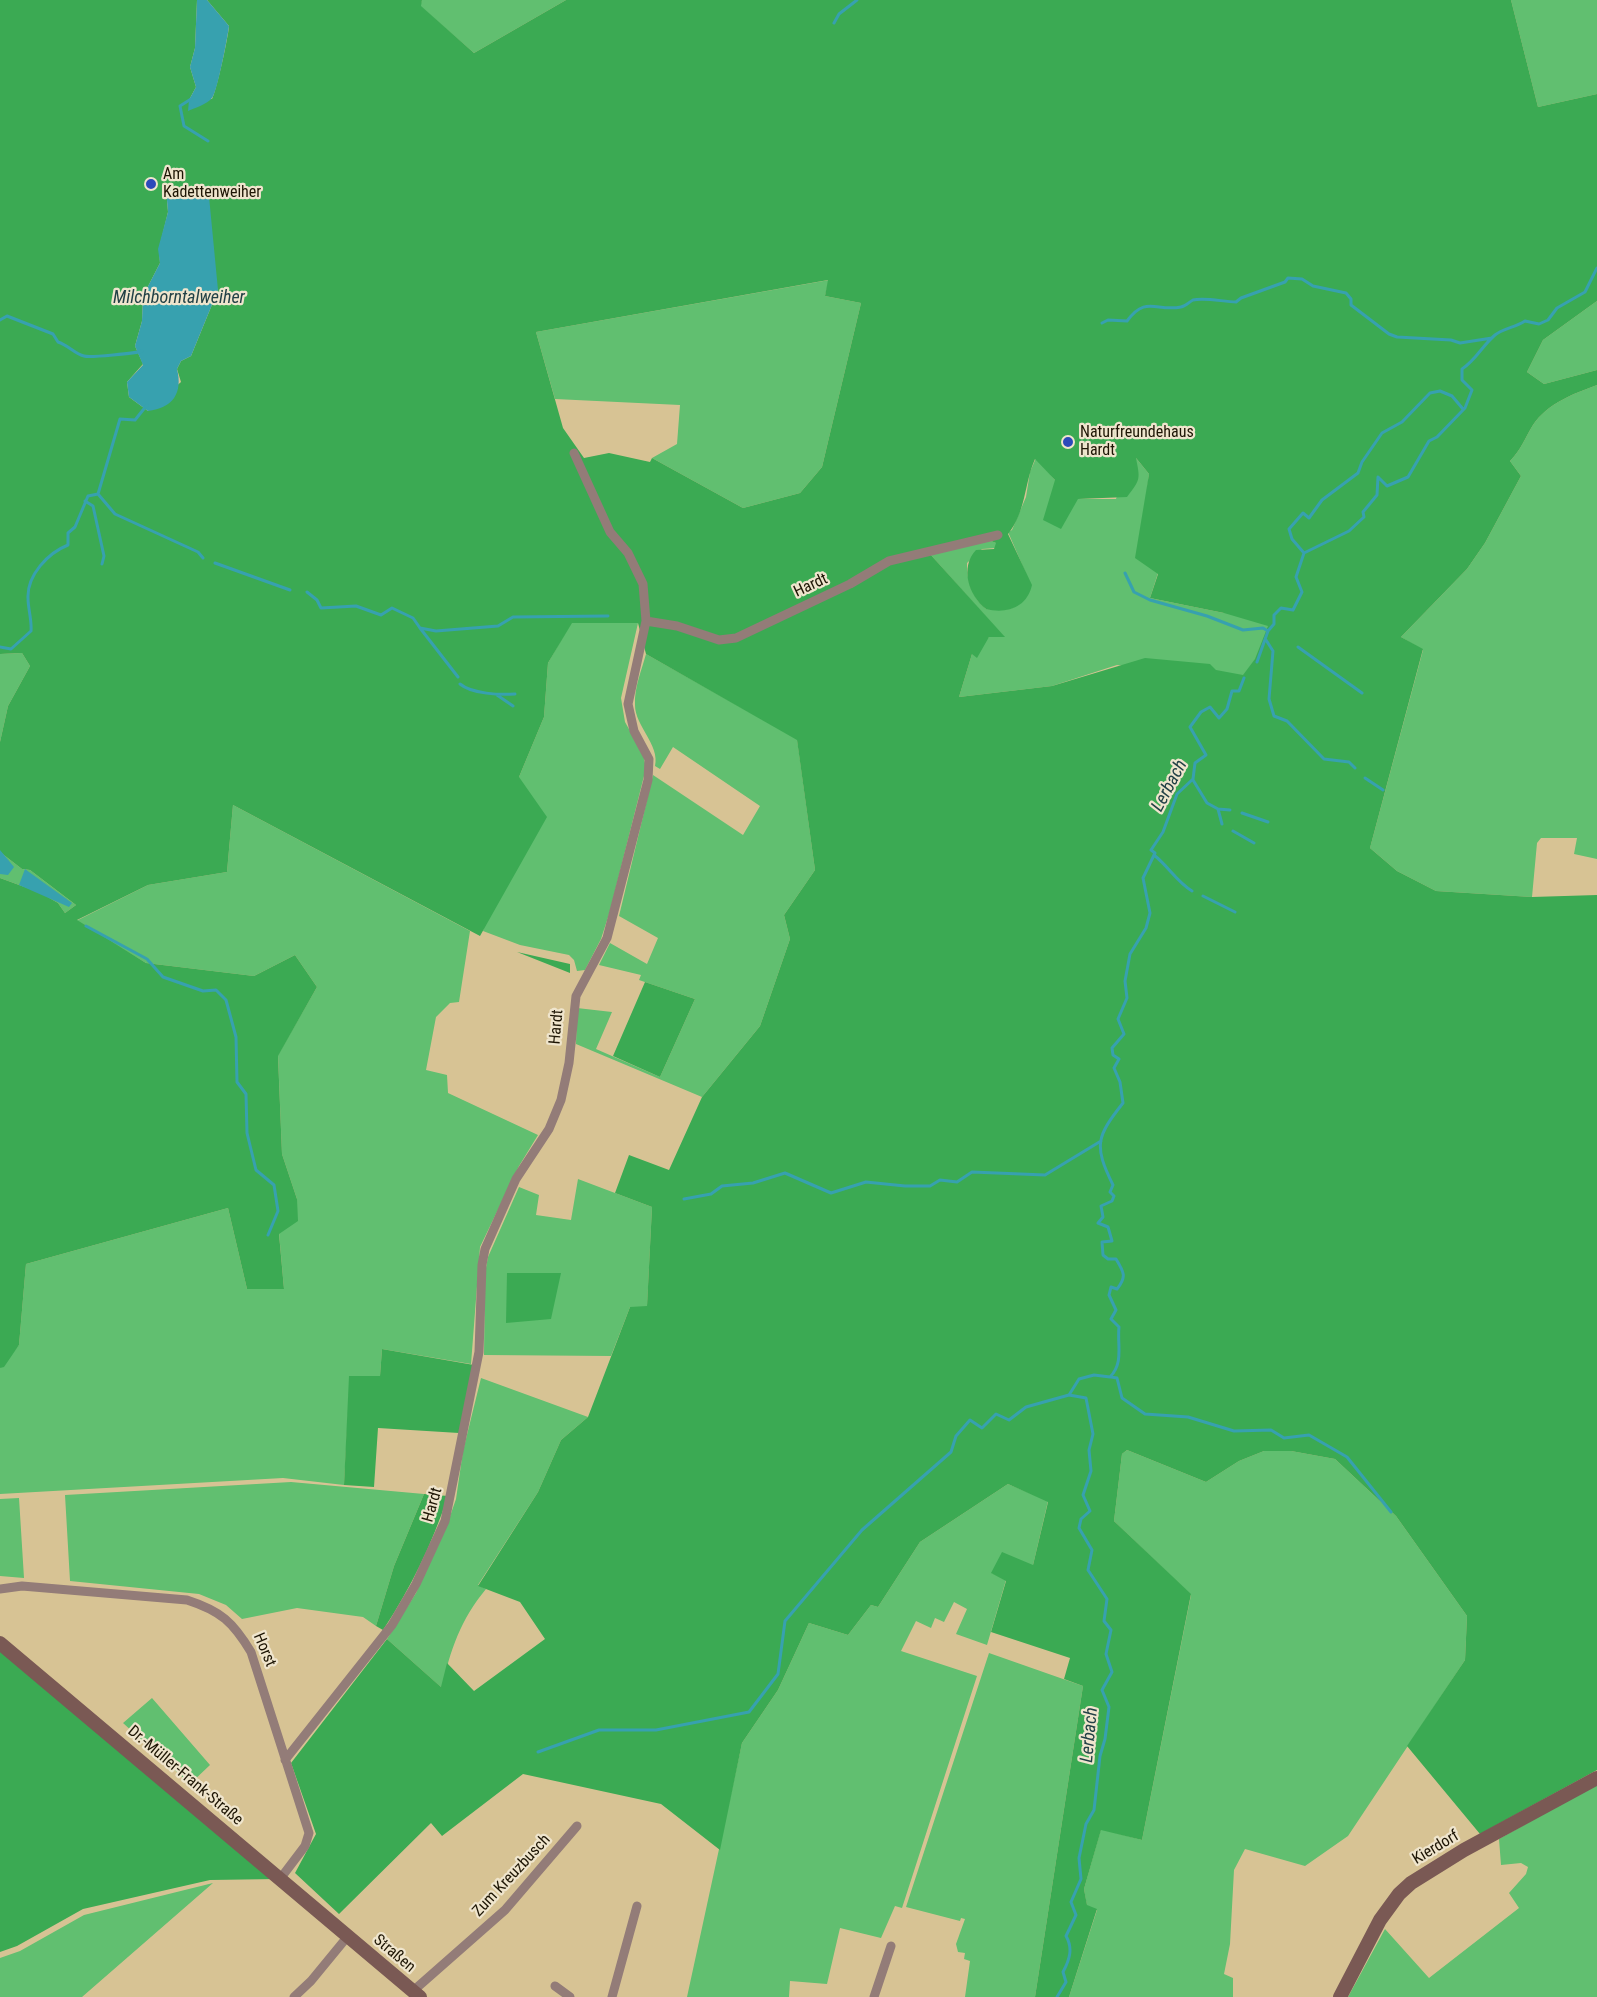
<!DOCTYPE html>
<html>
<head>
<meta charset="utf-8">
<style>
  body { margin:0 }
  canvas { display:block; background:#d7c394 }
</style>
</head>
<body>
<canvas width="1597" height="1997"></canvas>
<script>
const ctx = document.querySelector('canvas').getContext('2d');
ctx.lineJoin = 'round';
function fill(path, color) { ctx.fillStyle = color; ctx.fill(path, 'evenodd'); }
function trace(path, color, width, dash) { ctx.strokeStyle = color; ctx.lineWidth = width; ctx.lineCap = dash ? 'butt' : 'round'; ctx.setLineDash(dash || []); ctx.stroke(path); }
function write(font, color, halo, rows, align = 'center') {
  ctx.font = font + ' "Roboto Condensed",sans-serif'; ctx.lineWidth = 4.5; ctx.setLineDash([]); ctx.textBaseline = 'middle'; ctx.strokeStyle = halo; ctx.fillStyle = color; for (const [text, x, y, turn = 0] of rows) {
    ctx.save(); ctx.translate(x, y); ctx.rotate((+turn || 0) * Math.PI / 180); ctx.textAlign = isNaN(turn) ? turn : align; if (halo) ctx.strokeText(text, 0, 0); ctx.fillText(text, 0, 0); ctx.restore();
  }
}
fill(new Path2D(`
  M 422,0 L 566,0 L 474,53 L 420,6 Z
  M 1511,0 L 1597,0 L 1597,94 L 1538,107 Z
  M 829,280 L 825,296 L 861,303 L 822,467 L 800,493 L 743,508 L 652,458 L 677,444 L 680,405 L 555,399 L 536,332 Z
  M 1597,301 L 1597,370 L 1544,384 L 1527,372 L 1543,340 Z
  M 1597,385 L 1597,859 L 1574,854 L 1577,838 L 1541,838 L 1537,843 L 1532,897 L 1436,891 L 1397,871 L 1370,848 L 1423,650 L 1401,637 L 1467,569 L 1485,543 L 1521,476 L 1510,461 C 1521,450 1525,438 1533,425 C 1548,403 1573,394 1597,385 Z
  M 1131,452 L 1149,474 L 1145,507 L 1158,573 L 1150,598 L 1224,613 L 1345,481 L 1247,678 L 1117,665 L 1052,686 L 959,697 L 972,654 L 989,637 L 1004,637 L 930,554 L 991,541 L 996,543 L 996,548 L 982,549 L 967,563 C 966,580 973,599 986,609 C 1014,611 1017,610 1031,585 L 1008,532 L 1012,530 L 1026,497 L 1030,472 L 1036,458 L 1055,480 L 1077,499 L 1116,499 Z
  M 571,623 L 638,623 L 621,698 L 625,722 L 643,754 L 646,768 L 610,911 L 601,939 L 585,970 L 577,971 L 574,960 L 569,955 L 520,945 L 483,931 L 519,777 L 544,717 L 548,663 Z
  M 22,653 L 30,666 L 8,706 L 0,742 L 0,654 Z
  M 646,654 L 797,739 L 815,870 L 784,915 L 790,939 L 760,1026 L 702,1097 L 576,1044 L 577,1008 L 612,1012 L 596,1049 L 660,1077 L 695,999 L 639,980 L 641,975 L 599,965 L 610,943 L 647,964 L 658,938 L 619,916 L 653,775 L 743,835 L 760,806 L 673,747 L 660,769 L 655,766 C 660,745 635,726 635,705 C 634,688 642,669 646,654 Z
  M 233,805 L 470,931 L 459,1002 L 450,1003 L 436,1017 L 426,1070 L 447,1075 L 448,1093 L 538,1135 L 519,1166 L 480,1247 L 471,1364 L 382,1349 L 380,1376 L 350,1376 L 344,1485 L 283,1478 L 0,1494 L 0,1368 L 19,1345 L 26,1264 L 228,1208 L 247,1289 L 284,1289 L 279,1233 L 297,1199 L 282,1154 L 278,1055 L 317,987 L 295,955 L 254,976 L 146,963 L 76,921 L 148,885 L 227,872 Z
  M 0,852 L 22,869 L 30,870 L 76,905 L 65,913 L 58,903 L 41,893 L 0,878 Z
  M 578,1179 L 652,1207 L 647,1307 L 630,1307 L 611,1356 L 484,1355 L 485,1273 L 488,1257 L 519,1187 L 539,1195 L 536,1215 L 571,1220 Z
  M 481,1378 L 588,1417 L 561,1440 L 538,1492 L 478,1585 L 486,1589 C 461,1619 450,1650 442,1688 L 387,1639 L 416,1593 L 447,1525 L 456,1499 L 463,1451 Z
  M 1127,1450 L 1206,1482 L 1239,1461 L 1264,1451 L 1291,1451 L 1335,1459 L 1396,1516 L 1467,1616 L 1465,1660 L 1348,1836 L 1305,1866 L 1245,1849 L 1234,1870 L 1230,1944 L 1224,1974 L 1233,1978 L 1233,1997 L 1069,1997 L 1097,1910 L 1087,1906 L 1084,1889 L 1101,1829 L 1142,1840 L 1191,1595 L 1114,1521 L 1122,1454 Z
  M 291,1482 L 424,1494 L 394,1566 L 376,1626 L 363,1617 L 297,1608 L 242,1619 L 226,1605 L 199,1594 L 70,1581 L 65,1495 Z
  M 1008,1484 L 1048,1501 L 1033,1565 L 992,1573 L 1006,1580 L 987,1645 L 956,1634 L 967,1609 L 954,1602 L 944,1622 L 935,1618 L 931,1628 L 916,1621 L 901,1651 L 977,1676 L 902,1908 L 895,1906 L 881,1938 L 840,1928 L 827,1984 L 790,1981 L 789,1997 L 687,1997 L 742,1743 L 778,1690 L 809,1623 L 848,1635 L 871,1605 L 878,1607 L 920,1542 Z
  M 19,1498 L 24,1578 L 0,1576 L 0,1499 Z
  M 989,1653 L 1083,1686 L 1035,1997 L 965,1997 L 970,1961 L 964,1959 L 965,1953 L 958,1952 L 956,1944 L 965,1919 L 961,1918 L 960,1921 L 906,1907 Z
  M 152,1698 L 210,1765 L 190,1784 L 123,1723 Z
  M 1597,1784 L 1597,1997 L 1348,1997 L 1385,1929 L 1429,1978 L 1519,1908 L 1509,1893 L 1526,1874 L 1528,1867 L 1521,1863 L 1501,1865 L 1499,1839 Z
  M 213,1883 L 82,1997 L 0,1997 L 0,1958 L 20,1951 L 84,1915 Z`), '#61bf70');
fill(new Path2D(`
  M 0,0 L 197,0 L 195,48 L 190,67 L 196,87 L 189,100 L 212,99 C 217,89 228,38 229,26 L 207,0 L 422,0 L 421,6 L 474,53 L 566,0 L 1511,0 L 1538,107 L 1597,94 L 1597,301 L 1543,340 L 1527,372 L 1544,384 L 1597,370 L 1597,385 C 1573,394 1548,403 1533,425 C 1525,438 1521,450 1510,461 L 1521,476 L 1485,543 L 1467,569 L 1401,637 L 1423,649 L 1370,848 L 1397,871 L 1436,891 L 1532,897 L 1597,895 L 1597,1770 L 1480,1834 L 1407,1746 L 1465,1660 L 1467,1616 L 1396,1516 L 1335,1459 L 1291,1451 L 1264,1451 L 1239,1461 L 1206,1482 L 1127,1450 L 1122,1454 L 1114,1521 L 1191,1594 L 1142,1840 L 1101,1830 L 1084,1889 L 1087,1905 L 1097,1909 L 1069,1997 L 1035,1997 L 1083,1686 L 1064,1679 L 1070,1658 L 991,1632 L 1006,1581 L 991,1573 L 1002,1552 L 1033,1565 L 1048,1502 L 1008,1484 L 920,1542 L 878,1607 L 871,1605 L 848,1635 L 809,1623 L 778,1690 L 742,1743 L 720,1850 L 661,1804 L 523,1774 L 442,1836 L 431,1823 L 339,1914 L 295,1873 L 316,1834 L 291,1763 L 387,1639 L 441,1687 L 447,1663 L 474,1691 L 545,1639 L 520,1602 L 478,1586 L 538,1492 L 561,1440 L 588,1417 L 630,1307 L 647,1306 L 652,1207 L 615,1193 L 629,1155 L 669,1170 L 702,1097 L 760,1026 L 790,939 L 784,915 L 815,870 L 797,740 L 646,654 L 638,623 L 572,623 L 548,663 L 544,717 L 519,777 L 547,817 L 480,936 L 233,805 L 227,872 L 148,885 L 77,920 L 146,963 L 254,976 L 295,955 L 317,987 L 278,1056 L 282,1154 L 297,1199 L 298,1221 L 279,1234 L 284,1289 L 247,1289 L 228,1208 L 26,1264 L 19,1345 L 4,1367 L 0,1368 L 0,878 L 41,893 L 58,903 L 65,913 L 76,905 L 30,870 L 22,869 L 0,852 L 0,742 L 8,706 L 30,666 L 22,653 L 0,654 ZM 166,188 L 218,290 L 191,356 L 181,361 L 177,369 L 181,382 L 148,411 L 129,397 L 127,382 L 143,364 L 135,346 L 142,321 L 143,296 L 160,263 L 159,249 L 168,212 ZM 828,280 L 825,296 L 861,303 L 822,467 L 800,493 L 743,508 L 652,458 L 650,462 L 609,453 L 584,458 L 563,428 L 536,332 ZM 1136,458 L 1149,474 L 1135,558 L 1158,574 L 1150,598 L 1224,613 L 1268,626 L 1255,659 L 1243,675 L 1216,670 L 1210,664 L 1145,658 L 1052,686 L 959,697 L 972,654 L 977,658 L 989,637 L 1005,637 L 930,554 L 991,541 L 996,543 L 994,549 L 976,550 C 960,567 968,595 986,609 C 1006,614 1027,608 1032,585 L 1008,534 C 1026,512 1024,484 1035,459 L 1055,480 L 1043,520 L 1061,529 L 1078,499 L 1127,497 C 1141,479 1140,479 1136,458 Z
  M 517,952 L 570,964 L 570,973 Z
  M 645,982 L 695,999 L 660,1077 L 613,1056 Z
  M 507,1273 L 561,1273 L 551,1319 L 506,1323 Z
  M 382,1349 L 474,1365 L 459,1433 L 378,1428 L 374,1487 L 344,1485 L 349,1376 L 380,1376 Z
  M 424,1494 L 448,1496 C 432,1544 411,1588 383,1630 L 376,1626 L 394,1566 Z
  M 0,1649 L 278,1879 L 210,1880 L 83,1909 L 17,1946 L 0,1952 Z`), '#3baa53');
fill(new Path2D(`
  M 197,0 L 207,0 L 229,26 C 228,35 217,93 212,98 C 207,104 195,108 188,111 L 189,100 L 196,87 L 190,67 L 195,48 Z
  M 208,186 L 218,290 L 191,356 L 181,361 L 177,369 C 183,393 173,408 148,411 L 129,397 L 127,382 L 143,365 L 135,346 L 142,321 L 143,296 L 160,263 L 158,249 L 168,212 L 166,188 Z
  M 0,850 L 14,867 L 8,875 L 0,874 Z
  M 25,869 L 29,872 L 72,903 L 69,907 L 19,885 Z`), '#37a1af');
trace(new Path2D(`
  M 834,23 L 839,14 L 857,0
  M 191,99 L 180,106 L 184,126 L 208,141
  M 0,320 L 7,316 L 53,334 L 58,342 C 68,345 75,354 84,356 C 89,358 137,353 142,351
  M 1102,323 L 1108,320 L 1127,321 C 1146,295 1156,312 1181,307 C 1186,306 1189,302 1193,300 C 1205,297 1224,302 1236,302 L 1241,298 L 1285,282 L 1288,278 L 1302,279 L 1313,286 L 1346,293 L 1351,299 L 1351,305 L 1389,334 L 1397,337 L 1451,340 L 1460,343 L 1492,338
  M 98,494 L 115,514 L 198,552 L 203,558
  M 85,501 L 93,506 L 104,556 L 102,564
  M 1304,553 L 1292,539 L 1289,529 L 1303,513 L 1309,518 L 1322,500 L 1358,473 L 1362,462 L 1382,433 L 1402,422 L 1430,393 L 1440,391 L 1452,396 L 1463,409
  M 215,563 L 290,590
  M 1125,573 L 1134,592 L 1150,600 L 1207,616 L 1243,630 L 1263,628 L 1268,631
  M 307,592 L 317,600 L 321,608 L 356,606 L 381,615 L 392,608 L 413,618 L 420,628 L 436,631 L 498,626 L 513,617 L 608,616
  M 420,628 L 458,677
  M 1266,640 L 1273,651 L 1269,699 L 1274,716 L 1287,721 L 1324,759 L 1349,762 L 1355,768
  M 0,647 L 11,649 L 31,631 C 32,620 28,609 28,598 C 27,575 48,553 68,545 L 68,533 L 75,527 L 88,496 L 98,494 L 120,419 L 135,420 L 147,405
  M 1298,647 L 1362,693
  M 1257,662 L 1268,631 L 1274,624 L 1274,615 L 1281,608 L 1293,610 L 1302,592 L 1296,577 L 1304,553 L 1349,531 L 1364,517 L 1363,512 L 1377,495 L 1378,477 L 1387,486 L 1408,477 L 1429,441 L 1437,437 L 1465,408 L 1472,390 L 1462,380 L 1462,369 C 1476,360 1482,346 1495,335 C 1502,329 1516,327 1525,321 L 1539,324 L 1548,320 L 1557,308 L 1585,292 L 1597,268
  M 460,684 C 472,694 500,695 515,694
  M 497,695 L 513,706
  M 1365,778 L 1383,790
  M 1193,780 L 1207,803 L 1218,809 L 1222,824
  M 1218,809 L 1230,810
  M 1242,813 L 1268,822
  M 1233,831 L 1254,843
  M 1154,855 C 1168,866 1177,882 1192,891
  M 1203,896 L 1235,912
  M 86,926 L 147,959 L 163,977 L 203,991 L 216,990 L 226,1000 L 236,1037 L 237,1082 L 246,1094 L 247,1133 L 256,1170 L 274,1185 L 278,1211 L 268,1235
  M 684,1199 L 711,1194 L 722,1186 L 753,1183 L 785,1173 L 831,1193 L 866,1182 L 905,1186 L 930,1186 L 940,1180 L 957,1182 L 972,1172 L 1045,1175 L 1101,1141
  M 1111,1377 L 1117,1378 L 1122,1398 L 1145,1414 L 1188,1417 L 1234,1431 L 1271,1430 L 1284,1438 L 1309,1435 L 1347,1457 L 1391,1512
  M 538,1752 L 599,1730 L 656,1730 L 749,1712 L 778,1674 L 785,1621 L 862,1530 L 951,1452 L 956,1436 L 970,1420 L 982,1428 L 996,1414 L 1009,1420 L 1026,1407 L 1069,1395
  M 1057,1997 L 1066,1982 L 1063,1972 C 1070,1959 1073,1948 1066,1936 L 1076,1915 L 1071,1902 L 1081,1879 L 1079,1858 L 1086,1824 L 1094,1810 L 1100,1756 L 1105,1739 L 1109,1707 L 1102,1690 L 1112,1672 L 1106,1654 L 1111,1630 L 1104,1621 L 1107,1599 L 1088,1570 L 1092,1550 L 1079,1528 L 1081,1519 L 1090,1511 L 1083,1495 L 1091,1471 L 1089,1450 L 1093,1434 L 1086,1398 L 1069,1395 L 1079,1379 L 1094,1375 L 1110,1377 C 1124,1363 1117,1345 1119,1327 L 1111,1319 L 1116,1310 L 1109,1295 L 1111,1287 L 1117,1289 C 1127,1277 1124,1272 1116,1259 L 1108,1259 L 1103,1255 L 1102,1242 L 1112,1241 L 1108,1227 L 1098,1223 L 1103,1217 L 1101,1206 L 1112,1201 L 1114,1196 L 1110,1192 L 1113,1185 C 1093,1145 1097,1136 1123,1103 L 1120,1082 L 1114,1068 L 1119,1059 L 1113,1055 L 1112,1048 L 1124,1034 L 1118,1019 L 1127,998 L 1125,981 L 1130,954 L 1146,928 L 1150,913 L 1143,878 L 1155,853 L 1151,850 L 1163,832 L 1177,794 L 1193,779 L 1195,763 L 1206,755 L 1190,727 L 1201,712 L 1210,707 L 1219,718 L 1227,709 L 1232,691 L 1239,691 L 1244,678`), '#37a1af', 3);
trace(new Path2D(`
  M 646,621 L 677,626 L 719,640 L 736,638 L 850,584 L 889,561 L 998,535
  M 0,1589 L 22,1586 L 187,1600 C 221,1611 233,1622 251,1652 L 309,1833 L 305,1846 L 280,1879
  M 285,1760 L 392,1625 L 416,1584 L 445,1521 L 479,1352 L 482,1265 L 485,1249 L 516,1179 L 549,1129 L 561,1100 L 569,1063 L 576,996 L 607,938 L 648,780 L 649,759 L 634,731 L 628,704 L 646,621 L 643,584 L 628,553 L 610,532 L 574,453
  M 555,1986 L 570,1997
  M 413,1991 L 505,1910 L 577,1826
  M 294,1997 L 311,1981 L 348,1936
  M 612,1997 L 637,1906
  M 874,1997 L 891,1946`), '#937c78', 9);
trace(new Path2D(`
  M 0,1643 L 420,1997
  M 1340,1997 L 1380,1920 L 1399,1894 L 1411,1883 L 1464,1850 L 1597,1778`), '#7a5954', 14);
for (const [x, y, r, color] of [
  [151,184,6,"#2c4aba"],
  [1068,442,6,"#2c4aba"]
]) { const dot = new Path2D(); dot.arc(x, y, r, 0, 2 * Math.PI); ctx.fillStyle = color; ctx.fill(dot); trace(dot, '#efe5cd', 2); }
write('16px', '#1d1504', '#efe5cd', [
  ["Am",163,175],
  ["Kadettenweiher",163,193],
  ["Naturfreundehaus",1080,433],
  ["Hardt",1080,451]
], 'left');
write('16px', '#1d1504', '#efe5cd', [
  ["Hardt",811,586,-25],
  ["Hardt",557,1027,-85],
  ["Hardt",433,1505,-74],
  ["Horst",264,1650,67],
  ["Dr.-Müller-Frank-Straße",185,1776,40],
  ["Kierdorf",1436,1848,-31],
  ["Zum Kreuzbusch",512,1876,-47],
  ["Straßen",394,1954,40]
]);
write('italic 18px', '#224146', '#efe5cd', [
  ["Milchborntalweiher",179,298],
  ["Lerbach",1170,786,-62],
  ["Lerbach",1090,1735,-85]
]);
</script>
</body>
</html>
